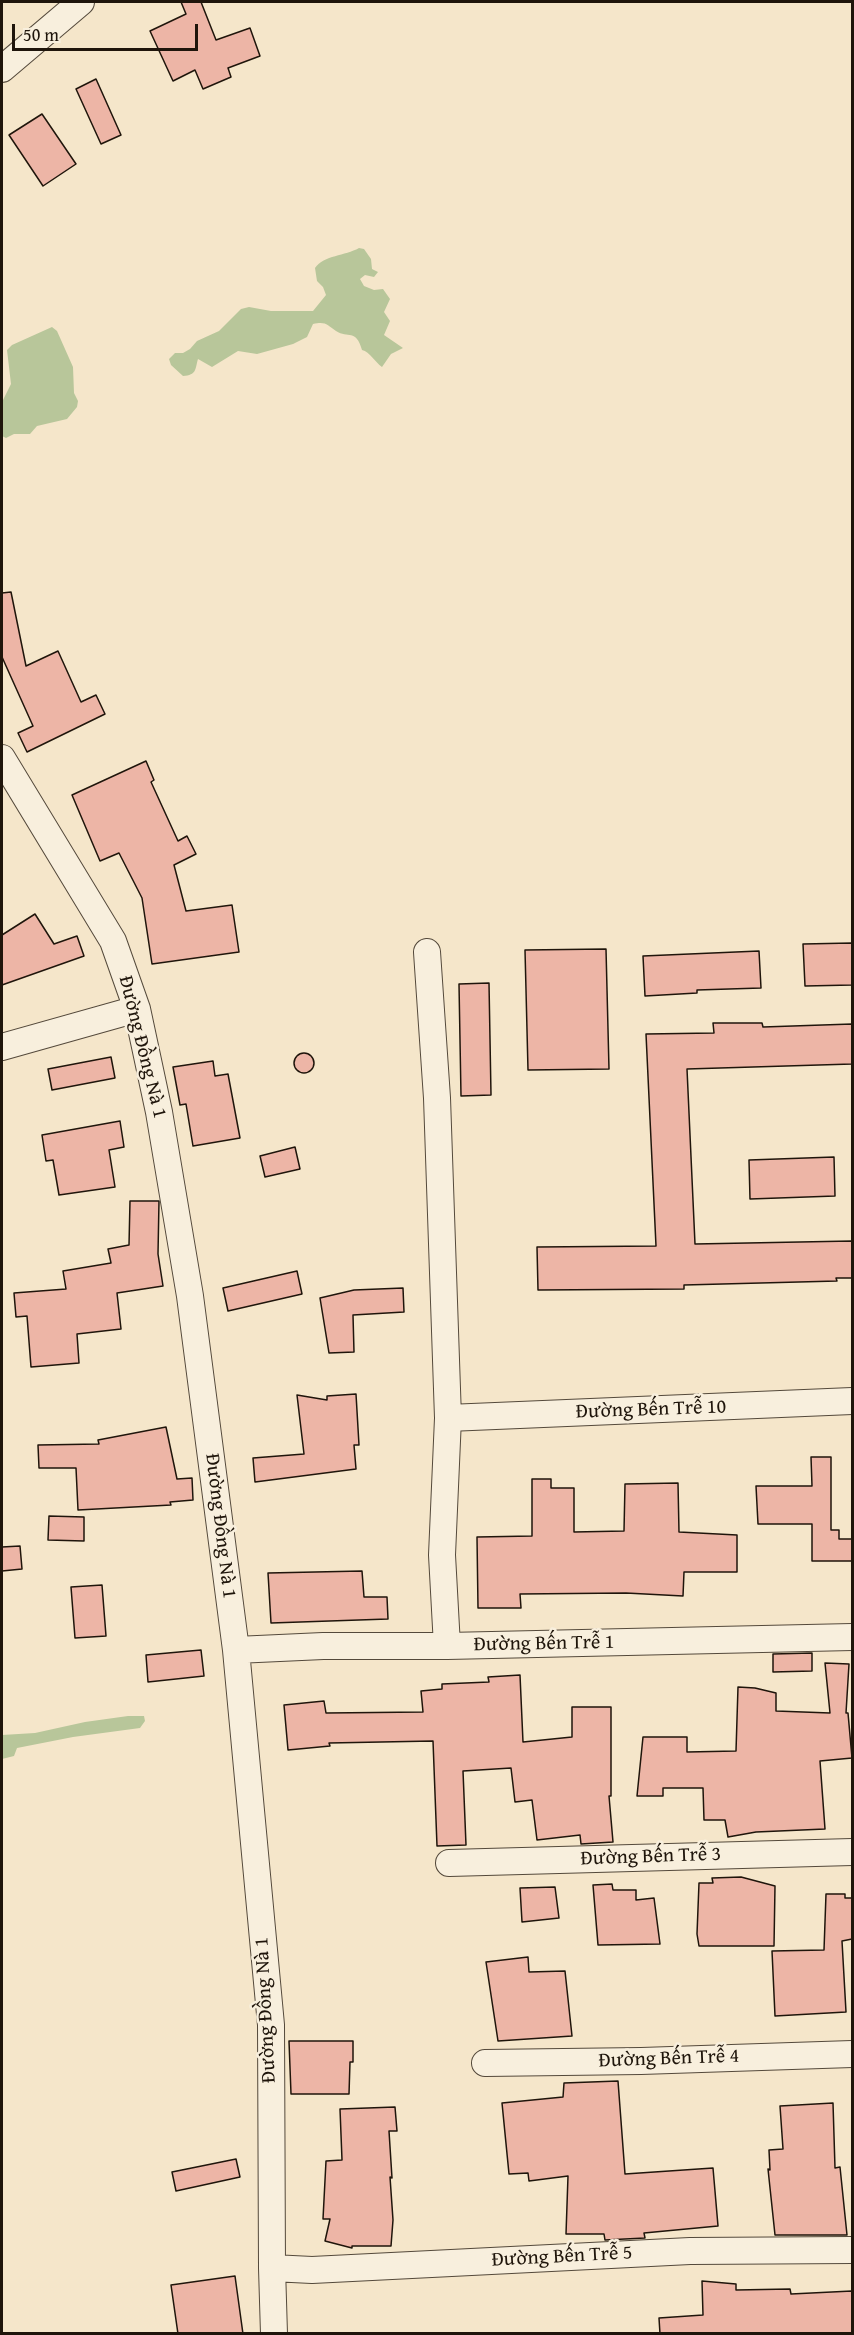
<!DOCTYPE html>
<html>
<head>
<meta charset="utf-8">
<style>
  body { margin:0 }
  #map { position:relative; width:854px; height:2335px; overflow:hidden; background:#f5e6ca; font-family:"Gentium Book Plus",serif }
  canvas { display:block }
  .frame { position:absolute; inset:0; border:3px solid #1f150b; pointer-events:none }
  .scale { position:absolute; left:12px; top:24px; width:186px; height:27px; box-sizing:border-box; border:3px solid #1f150b; border-top:0; padding-left:8px; font-size:18px; line-height:21px; white-space:nowrap; color:#1f150b; -webkit-text-stroke:4px #f8efdd; paint-order:stroke }
</style>
</head>
<body>
<div id="map">
<canvas width="854" height="2335"></canvas>
<div class="frame"></div>
<div class="scale">50 m</div>
</div>
<script>
const ctx = document.querySelector('canvas').getContext('2d');
ctx.lineJoin = 'round';
function fill(path, color) { ctx.fillStyle = color; ctx.fill(path, 'evenodd'); }
function trace(path, color, width, dash) { ctx.strokeStyle = color; ctx.lineWidth = width; ctx.lineCap = dash ? 'butt' : 'round'; ctx.setLineDash(dash || []); ctx.stroke(path); }
function write(font, color, halo, rows, align = 'center') {
  ctx.font = font + ' "Gentium Book Plus",serif'; ctx.lineWidth = 5; ctx.setLineDash([]); ctx.textBaseline = 'middle'; ctx.strokeStyle = halo; ctx.fillStyle = color; for (const [text, x, y, turn = 0] of rows) {
    ctx.save(); ctx.translate(x, y); ctx.rotate((+turn || 0) * Math.PI / 180); ctx.textAlign = isNaN(turn) ? turn : align; if (halo) ctx.strokeText(text, 0, 0); ctx.fillText(text, 0, 0); ctx.restore();
  }
}
fill(new Path2D(`
  M 359,248 L 364,249 L 371,259 L 372,269 L 378,272 L 374,277 L 365,275 L 360,279 L 364,286 L 374,290 L 383,289 L 390,299 L 384,312 L 390,321 L 384,335 L 403,348 L 391,354 L 382,367 C 375,362 370,352 362,350 C 356,328 348,339 336,331 C 327,325 326,321 313,324 L 307,337 L 293,344 L 257,354 L 238,351 L 212,367 L 198,359 C 195,369 197,375 183,376 L 171,365 L 169,359 L 175,353 L 183,353 L 190,349 L 197,341 L 219,331 L 241,309 L 249,307 L 271,311 L 313,311 L 326,295 L 323,287 L 317,281 L 315,268 C 324,255 345,256 359,248 Z
  M 52,327 L 57,331 L 73,367 L 74,393 L 78,401 L 77,407 L 67,419 L 37,426 L 30,434 L 14,434 L 6,438 L 2,436 L 2,402 L 11,384 L 7,350 L 12,345 Z
  M 128,1716 L 144,1716 L 145,1721 L 140,1728 L 73,1737 L 17,1748 L 14,1756 L 2,1759 L 2,1735 L 35,1733 L 85,1722 Z`), '#b8c69a');
const building = new Path2D(`
  M 181,2 L 201,2 L 216,40 L 250,28 L 260,56 L 228,68 L 231,77 L 203,89 L 195,70 L 173,81 L 150,31 L 186,14 Z
  M 96,79 L 121,135 L 101,144 L 76,89 Z
  M 42,114 L 76,164 L 43,186 L 9,135 Z
  M 11,592 L 26,666 L 58,651 L 81,702 L 96,695 L 105,714 L 27,752 L 18,733 L 33,726 L 2,657 L 2,593 Z
  M 146,761 L 154,780 L 151,782 L 178,841 L 187,836 L 196,854 L 174,865 L 186,911 L 232,905 L 239,952 L 152,964 L 142,898 L 119,853 L 100,861 L 72,795 Z
  M 35,914 L 54,944 L 77,936 L 84,956 L 2,985 L 2,935 Z
  M 852,943 L 852,985 L 805,986 L 803,944 Z
  M 606,949 L 609,1069 L 528,1070 L 525,950 Z
  M 759,951 L 761,988 L 697,990 L 697,993 L 645,996 L 643,956 Z
  M 489,983 L 491,1095 L 461,1096 L 459,984 Z
  M 713,1023 L 762,1023 L 763,1027 L 852,1024 L 852,1064 L 687,1069 L 695,1244 L 852,1241 L 852,1278 L 836,1278 L 837,1281 L 684,1285 L 684,1289 L 538,1290 L 537,1247 L 656,1246 L 646,1034 L 714,1033 Z
  M294 1063a10 10 0 1 1 20 0a10 10 0 1 1-20 0Z
  M 111,1057 L 115,1078 L 52,1090 L 48,1069 Z
  M 213,1061 L 215,1076 L 228,1074 L 240,1138 L 193,1146 L 186,1104 L 180,1105 L 173,1067 Z
  M 120,1121 L 124,1147 L 109,1150 L 115,1187 L 59,1195 L 53,1160 L 46,1161 L 42,1135 Z
  M 295,1147 L 300,1169 L 265,1177 L 260,1156 Z
  M 834,1157 L 835,1196 L 750,1199 L 749,1160 Z
  M 130,1201 L 159,1201 L 158,1254 L 163,1286 L 117,1293 L 121,1329 L 77,1334 L 79,1363 L 31,1367 L 27,1316 L 16,1317 L 14,1293 L 66,1289 L 63,1271 L 111,1263 L 108,1249 L 129,1245 Z
  M 297,1271 L 302,1294 L 228,1311 L 223,1288 Z
  M 403,1288 L 404,1312 L 353,1315 L 354,1352 L 329,1353 L 320,1298 L 354,1290 Z
  M 356,1394 L 359,1445 L 354,1445 L 356,1469 L 255,1482 L 253,1458 L 304,1454 L 297,1395 L 327,1400 L 327,1396 Z
  M 166,1427 L 177,1479 L 192,1478 L 193,1500 L 170,1502 L 171,1505 L 78,1510 L 76,1468 L 39,1468 L 38,1445 L 99,1444 L 98,1440 Z
  M 811,1457 L 831,1457 L 831,1530 L 839,1530 L 839,1539 L 852,1539 L 852,1561 L 812,1561 L 812,1524 L 758,1524 L 756,1486 L 812,1486 Z
  M 532,1479 L 551,1479 L 551,1488 L 574,1488 L 574,1532 L 624,1531 L 625,1484 L 678,1483 L 679,1532 L 737,1535 L 737,1572 L 684,1572 L 683,1596 L 626,1593 L 520,1594 L 521,1608 L 478,1608 L 477,1537 L 532,1536 Z
  M 49,1516 L 84,1517 L 84,1541 L 48,1540 Z
  M 20,1546 L 22,1569 L 2,1571 L 2,1547 Z
  M 362,1571 L 364,1597 L 387,1597 L 388,1619 L 271,1623 L 268,1573 Z
  M 102,1585 L 106,1636 L 75,1638 L 71,1587 Z
  M 201,1650 L 204,1676 L 148,1682 L 146,1655 Z
  M 812,1653 L 812,1671 L 773,1672 L 773,1654 Z
  M 825,1663 L 849,1664 L 846,1713 L 848,1713 L 852,1758 L 820,1761 L 825,1829 L 756,1832 L 728,1837 L 725,1820 L 704,1820 L 703,1788 L 663,1788 L 663,1796 L 637,1796 L 643,1737 L 687,1737 L 687,1752 L 736,1751 L 738,1687 L 755,1688 L 776,1693 L 776,1711 L 830,1713 Z
  M 520,1675 L 523,1742 L 572,1737 L 572,1707 L 611,1707 L 611,1796 L 609,1796 L 613,1842 L 581,1844 L 580,1835 L 537,1840 L 532,1800 L 515,1802 L 511,1768 L 463,1771 L 466,1845 L 437,1846 L 433,1741 L 329,1743 L 330,1746 L 288,1750 L 284,1705 L 324,1701 L 326,1713 L 423,1712 L 421,1691 L 442,1689 L 442,1684 L 489,1682 L 488,1677 Z
  M 741,1877 L 775,1886 L 774,1946 L 699,1946 L 697,1934 L 699,1883 L 713,1883 L 712,1878 Z
  M 612,1884 L 613,1890 L 636,1890 L 636,1900 L 654,1898 L 660,1944 L 598,1945 L 593,1885 Z
  M 555,1887 L 559,1918 L 522,1922 L 520,1888 Z
  M 826,1894 L 845,1894 L 845,1898 L 852,1898 L 852,1939 L 842,1941 L 846,2012 L 775,2016 L 772,1951 L 824,1950 Z
  M 528,1957 L 529,1972 L 565,1971 L 572,2036 L 498,2041 L 486,1962 Z
  M 289,2041 L 353,2041 L 353,2062 L 350,2062 L 349,2094 L 291,2094 Z
  M 618,2081 L 625,2174 L 713,2168 L 718,2226 L 644,2233 L 645,2238 L 605,2240 L 604,2234 L 566,2234 L 568,2176 L 529,2181 L 528,2173 L 509,2174 L 502,2103 L 563,2097 L 564,2083 Z
  M 833,2103 L 835,2168 L 840,2167 L 847,2235 L 775,2235 L 768,2169 L 770,2170 L 769,2150 L 783,2149 L 780,2106 Z
  M 395,2107 L 397,2131 L 389,2131 L 392,2178 L 390,2177 L 393,2220 L 391,2246 L 352,2246 L 352,2248 L 325,2241 L 330,2219 L 323,2219 L 326,2161 L 342,2160 L 340,2109 Z
  M 236,2159 L 240,2177 L 176,2191 L 172,2172 Z
  M 235,2276 L 243,2334 L 178,2334 L 171,2285 Z
  M 702,2281 L 736,2284 L 736,2290 L 790,2289 L 791,2294 L 852,2291 L 852,2334 L 660,2334 L 659,2318 L 703,2315 Z`);
fill(building, '#edb5a6');
trace(building, '#1f150b', 1.5);
const minor = new Path2D(`
  M 2,69 L 81,2
  M 2,758 L 113,941 L 137,1009 L 159,1112 L 190,1296 L 236,1650 L 271,2025 L 272,2268 L 274,2334
  M 427,952 L 437,1098 L 448,1418 L 442,1555 L 447,1646
  M 2,1047 L 137,1009
  M 448,1418 L 852,1401
  M 236,1650 L 323,1646 L 447,1646 L 852,1637
  M 449,1863 L 852,1852
  M 485,2063 L 641,2061 L 852,2054
  M 272,2268 L 312,2270 L 690,2251 L 852,2250`);
trace(minor, '#54493b', 28);
trace(minor, '#f8efdd', 26);
write('20px', '#1f150b', '#f8efdd', [
  ["Đường Đồng Nà 1",142,1047,76],
  ["Đường Bến Trễ 10",651,1410,-2],
  ["Đường Đồng Nà 1",220,1526,83],
  ["Đường Bến Trễ 1",544,1644,-1],
  ["Đường Bến Trễ 3",651,1857,-2],
  ["Đường Đồng Nà 1",266,2010,-93],
  ["Đường Bến Trễ 4",669,2059,-2],
  ["Đường Bến Trễ 5",562,2257,-3]
]);
</script>
</body>
</html>
